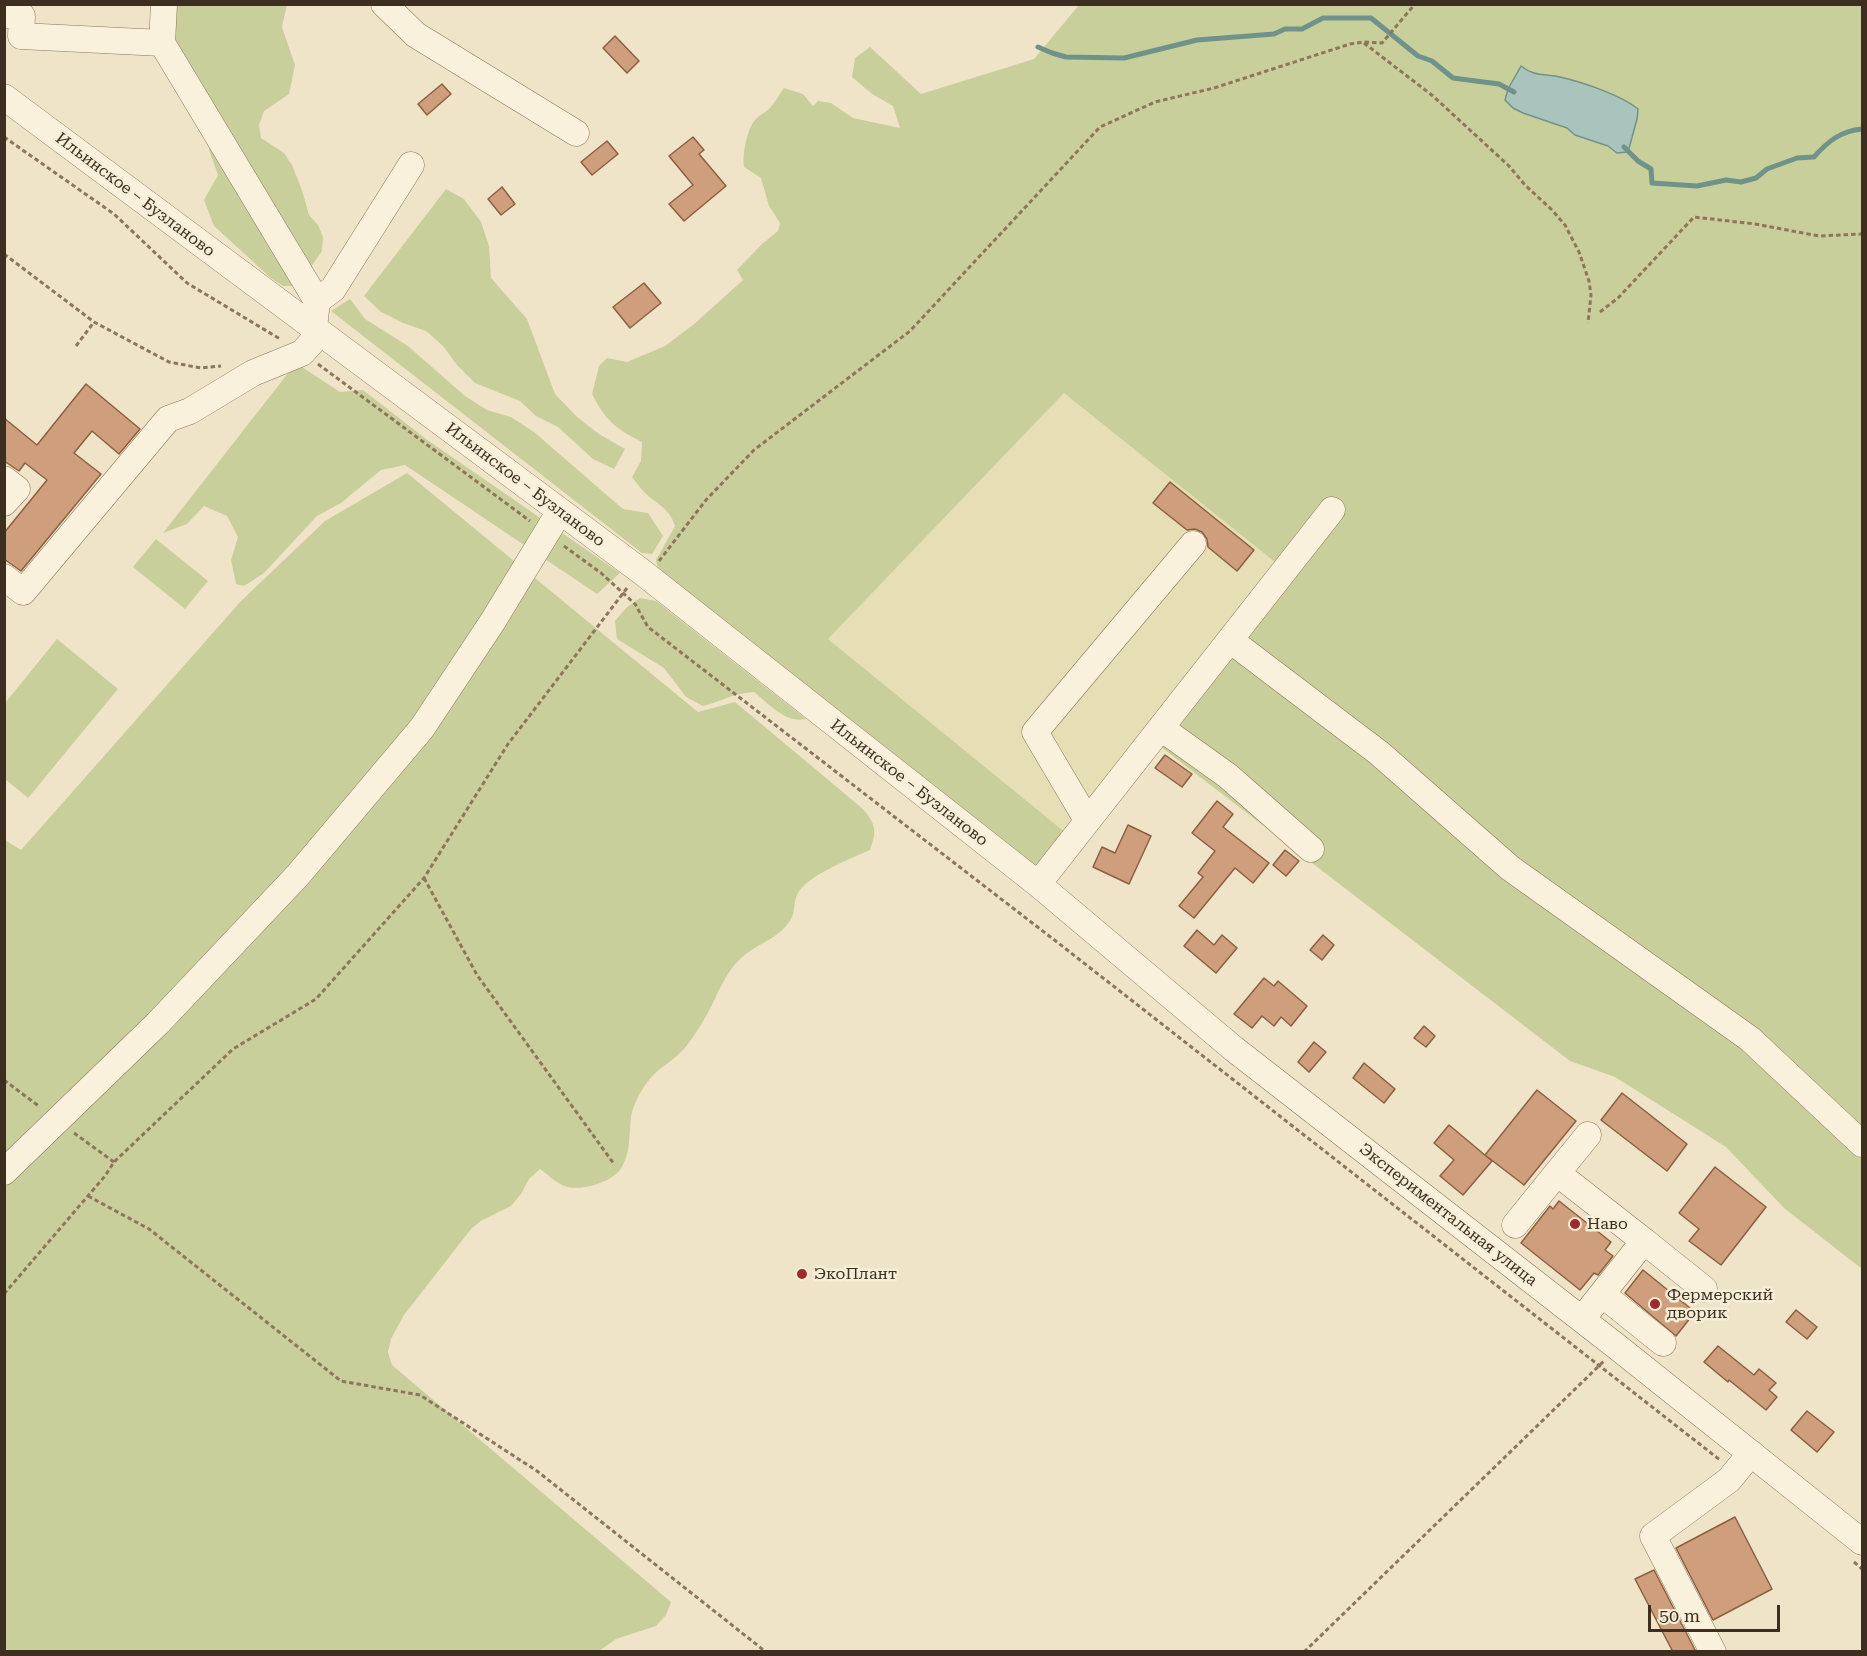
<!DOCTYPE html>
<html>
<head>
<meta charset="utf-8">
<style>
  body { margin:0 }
  #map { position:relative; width:1867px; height:1656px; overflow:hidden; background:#f0e4c8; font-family:"Roboto Serif",serif }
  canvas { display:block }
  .frame { position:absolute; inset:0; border:6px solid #3d2e20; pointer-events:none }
  .scale { position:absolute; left:1648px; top:1605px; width:132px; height:27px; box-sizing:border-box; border:3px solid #3d2e20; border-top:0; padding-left:8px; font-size:18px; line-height:21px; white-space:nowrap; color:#3d2e20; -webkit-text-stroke:4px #f7eed8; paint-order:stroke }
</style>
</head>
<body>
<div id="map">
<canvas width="1867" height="1656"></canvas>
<div class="frame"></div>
<div class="scale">50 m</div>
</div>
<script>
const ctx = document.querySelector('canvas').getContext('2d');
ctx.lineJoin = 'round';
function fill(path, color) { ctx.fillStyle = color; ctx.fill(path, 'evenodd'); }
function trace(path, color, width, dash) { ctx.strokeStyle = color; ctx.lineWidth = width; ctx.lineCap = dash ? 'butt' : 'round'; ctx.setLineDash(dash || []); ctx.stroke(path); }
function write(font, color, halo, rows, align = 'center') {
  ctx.font = font + ' "Roboto Serif",serif'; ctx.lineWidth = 5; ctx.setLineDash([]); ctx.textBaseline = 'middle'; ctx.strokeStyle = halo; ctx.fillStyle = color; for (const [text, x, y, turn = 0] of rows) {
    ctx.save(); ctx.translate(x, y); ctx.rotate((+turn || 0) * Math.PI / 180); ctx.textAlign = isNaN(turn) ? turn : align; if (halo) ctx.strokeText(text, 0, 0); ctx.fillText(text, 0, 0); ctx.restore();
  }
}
fill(new Path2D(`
  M 1064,393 L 1276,562 L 1066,833 L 828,639 Z`), '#e6deb5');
fill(new Path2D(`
  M 173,5 L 287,5 L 282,27 L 295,65 L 292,80 L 289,94 L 264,111 L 259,125 L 261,138 L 284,153 L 292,165 L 302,190 L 309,215 L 318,225 L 323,237 L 322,251 L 298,286 L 283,286 L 271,278 L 214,226 L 204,200 L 218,175 L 209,150 L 210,136 L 171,33 Z
  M 1079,5 L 1862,5 L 1862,1269 L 1784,1208 L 1726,1147 L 1615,1077 L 1570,1061 L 1157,744 L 1055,881 L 659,574 L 656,560 L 675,526 C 670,509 657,504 645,493 C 640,488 636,482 632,477 L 641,461 L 642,442 C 616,429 605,420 592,394 L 599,366 L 607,358 L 627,362 L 665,346 L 693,325 L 743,280 L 737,270 L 762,244 L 778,231 L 780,223 L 769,206 L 761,178 L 744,167 C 742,155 747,129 755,120 C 759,115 765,113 770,108 C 775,102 779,95 784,88 L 803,94 L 813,106 L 818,101 L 831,103 L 853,118 L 900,128 L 893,106 L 872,94 L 852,77 L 855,58 L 870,47 L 921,94 L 1034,59 ZM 1529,73 C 1559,77 1614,90 1638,109 L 1637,119 L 1617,153 L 1608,146 L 1575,135 L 1567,128 L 1523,113 L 1513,108 L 1505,100 ZM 1064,393 L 1275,562 L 1066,833 L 828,639 Z
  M 446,189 L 464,199 L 481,222 L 489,246 L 491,278 L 527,319 L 555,394 L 577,417 L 599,434 L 625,449 L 614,469 L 593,459 L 558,427 L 536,416 L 520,401 L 475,383 L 457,365 L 443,346 L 426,331 L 403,323 L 381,312 L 364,296 Z
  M 350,299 L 365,319 L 408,346 L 465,396 L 487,410 L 511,417 L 534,432 L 623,509 L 648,513 L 663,536 L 652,554 L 642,553 L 331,311 Z
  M 296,363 L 340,392 L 363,390 L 426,439 L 620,573 L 597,594 L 405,465 L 381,470 L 341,503 L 317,516 L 264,573 L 244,586 L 236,584 L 231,560 L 238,537 L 227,516 L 204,506 L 187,524 L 163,533 Z
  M 407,473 L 698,712 L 735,702 L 863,809 C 876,825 877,831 870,850 C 852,858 805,876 797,895 C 793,905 796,915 787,925 C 775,940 754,945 740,959 C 726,973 720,988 712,1005 C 705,1018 697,1032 688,1044 C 677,1060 657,1067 646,1084 C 640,1092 632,1108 631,1117 C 629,1135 631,1154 620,1170 C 610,1183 577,1193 562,1185 C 554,1181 547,1174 540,1169 L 529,1179 L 521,1194 L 511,1206 L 481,1221 L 471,1229 L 404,1315 L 391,1339 L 388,1352 L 392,1365 L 671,1602 L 666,1615 L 656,1626 L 616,1639 L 599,1651 L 5,1651 L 5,840 L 21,850 L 241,601 L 325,521 Z
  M 156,539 L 208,581 L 185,609 L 133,567 Z
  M 640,598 L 656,601 L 806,719 C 786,724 769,704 754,692 C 733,693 723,701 703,706 L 686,697 L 664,668 L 617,639 L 615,621 L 626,608 Z
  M 57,639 L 118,689 L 28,798 L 5,779 L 5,703 Z`), '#c9cf9b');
const water = new Path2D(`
  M 1521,66 C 1533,76 1545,74 1560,77 C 1582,82 1621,95 1638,109 L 1637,119 L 1628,152 L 1617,153 L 1608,146 L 1575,135 L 1567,128 L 1523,113 L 1513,108 L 1505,100 L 1508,89 Z`);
fill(water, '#a9c4bc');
trace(water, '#6f938a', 1.5);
trace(new Path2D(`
  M 1038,47 L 1052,53 L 1066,57 L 1124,58 L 1197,40 L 1274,34 L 1285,29 L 1302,29 L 1323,18 L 1371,18 L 1418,56 L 1432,61 L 1453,78 L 1499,84 L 1514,92
  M 1624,147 L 1638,161 L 1651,169 L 1652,183 L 1697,186 L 1726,180 L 1741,182 L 1756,178 L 1767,169 L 1797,158 L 1814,157 C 1828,141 1841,131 1862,129`), '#6f938a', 5);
const building = new Path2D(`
  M 615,36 L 639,61 L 627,73 L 603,48 Z
  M 442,84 L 451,94 L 427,115 L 418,104 Z
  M 693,137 L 704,150 L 699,154 L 726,186 L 684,221 L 669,204 L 693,185 L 669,156 Z
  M 607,141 L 618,154 L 592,175 L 581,162 Z
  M 502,187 L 515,204 L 501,215 L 488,199 Z
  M 644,283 L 661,303 L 630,328 L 613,307 Z
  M 86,384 L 140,429 L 119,454 L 92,431 L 74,453 L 101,474 L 21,571 L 4,559 L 4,533 L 47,480 L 25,463 L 19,471 L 4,461 L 4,418 L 37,445 Z
  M 1170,482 L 1254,550 L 1237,571 L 1208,547 L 1207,539 L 1202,532 L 1195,529 L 1187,530 L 1153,503 Z
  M 1165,755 L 1192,774 L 1182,787 L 1155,768 Z
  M 1217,801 L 1233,814 L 1223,827 L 1269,863 L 1253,883 L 1235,868 L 1194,918 L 1179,906 L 1203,877 L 1198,873 L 1215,851 L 1192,833 Z
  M 1128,825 L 1151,836 L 1129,884 L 1093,867 L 1102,847 L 1115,853 Z
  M 1285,850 L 1299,861 L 1286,876 L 1273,865 Z
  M 1197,930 L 1214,945 L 1222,935 L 1237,948 L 1216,973 L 1184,946 Z
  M 1323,935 L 1334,945 L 1322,960 L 1310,950 Z
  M 1264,978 L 1274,986 L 1278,981 L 1307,1006 L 1291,1026 L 1281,1017 L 1274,1026 L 1262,1016 L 1252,1028 L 1234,1014 Z
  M 1424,1026 L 1435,1036 L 1426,1047 L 1414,1038 Z
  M 1314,1042 L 1326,1052 L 1309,1072 L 1298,1062 Z
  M 1364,1063 L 1395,1089 L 1384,1103 L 1353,1078 Z
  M 1537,1090 L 1576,1121 L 1524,1185 L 1485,1155 Z
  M 1622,1093 L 1687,1144 L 1667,1171 L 1601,1120 Z
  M 1449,1125 L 1492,1161 L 1463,1195 L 1440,1176 L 1454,1160 L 1434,1143 Z
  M 1715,1167 L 1766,1207 L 1721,1265 L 1689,1241 L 1699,1229 L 1679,1213 Z
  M 1559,1201 L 1611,1242 L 1605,1250 L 1613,1256 L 1598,1275 L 1594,1273 L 1580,1290 L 1521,1243 L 1550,1206 L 1553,1209 Z
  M 1643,1270 L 1695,1312 L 1676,1336 L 1625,1293 Z
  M 1796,1310 L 1817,1327 L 1807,1339 L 1786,1322 Z
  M 1718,1346 L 1754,1375 L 1759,1369 L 1776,1383 L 1769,1390 L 1777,1397 L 1766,1410 L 1729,1380 L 1728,1382 L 1704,1362 Z
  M 1807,1411 L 1834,1432 L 1817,1452 L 1791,1430 Z
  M 1735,1517 L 1772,1589 L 1713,1620 L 1676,1548 Z
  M 1654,1570 L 1696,1652 L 1673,1652 L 1635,1579 Z`);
fill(building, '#cf9f7d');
trace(building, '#8d5f41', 1.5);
const minor = new Path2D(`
  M 384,4 L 416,35 L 576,133
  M 4,15 L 22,16 L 21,36 L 162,43 L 317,301 L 314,328
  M 162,43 L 164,4
  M 4,97 L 642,572 L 1038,884 L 1234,1049 L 1616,1346 L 1862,1542
  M 317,301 L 333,289 L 411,165
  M 4,479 L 17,489 L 4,503
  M 4,577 L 23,592 L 168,419 L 190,411 L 253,373 L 302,353 L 320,333
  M 1230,640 L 1379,753 L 1510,868 L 1750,1039 L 1862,1144
  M 1161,728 L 1228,776 L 1311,849
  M 1087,820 L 1035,732 L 1193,544
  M 1038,884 L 1332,510
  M 4,1172 L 158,1023 L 298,875 L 422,728 L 493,621 L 560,511
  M 1557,1173 L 1588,1135
  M 1515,1225 L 1557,1173 L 1644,1241 L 1582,1319
  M 1644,1241 L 1704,1289
  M 1602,1294 L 1663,1343
  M 1713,1652 L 1653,1536 L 1729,1480 L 1751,1453`);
trace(minor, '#8d765c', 27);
trace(new Path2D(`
  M 1364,43 L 1433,96 L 1509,166 L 1525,185 L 1552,210 L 1565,225 L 1579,252 L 1589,281 L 1591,295 L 1588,323
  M 4,137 L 114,214 L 187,283 L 280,339
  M 4,254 L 94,322 L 169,362 L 201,368 L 221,366
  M 1600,312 L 1618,298 L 1694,217 L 1755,224 L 1819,236 L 1862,234
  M 76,346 L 94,322
  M 318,364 L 530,521
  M 564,546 L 601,573 L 635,604 L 648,627 L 1057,942 L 1720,1460
  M 659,561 L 706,500 L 754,450 L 910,331 L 1100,127 L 1155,102 L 1214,88 L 1350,44 L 1363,42 L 1382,43 L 1415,4
  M 424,878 L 477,975 L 614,1164
  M 4,1080 L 40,1107
  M 74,1133 L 114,1162
  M 88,1196 L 149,1229 L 341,1381 L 420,1395 L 537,1471 L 766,1652
  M 4,1294 L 105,1176 L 114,1162 L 233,1049 L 316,999 L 424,878 L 508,744 L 627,588
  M 1854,1562 L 1862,1569
  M 1304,1652 L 1604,1361`), '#8d765c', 3, [4.5, 3]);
trace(minor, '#faf1dc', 26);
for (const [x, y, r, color] of [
  [1575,1224,6,"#9e2a2b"],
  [802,1274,6,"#9e2a2b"],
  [1655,1304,6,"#9e2a2b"]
]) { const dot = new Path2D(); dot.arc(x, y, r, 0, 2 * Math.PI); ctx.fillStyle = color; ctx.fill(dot); trace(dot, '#f7eed8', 2); }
write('16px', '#3d2e20', '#f7eed8', [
  ["Ильинское – Бузланово",135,195,37],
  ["Ильинское – Бузланово",525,485,37],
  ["Ильинское – Бузланово",909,783,38],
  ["Экспериментальная улица",1448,1215,38]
]);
write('16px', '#3d2e20', '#f7eed8', [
  ["Наво",1587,1224],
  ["ЭкоПлант",814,1274],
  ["Фермерский",1667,1295],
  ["дворик",1667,1313]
], 'left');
</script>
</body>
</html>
